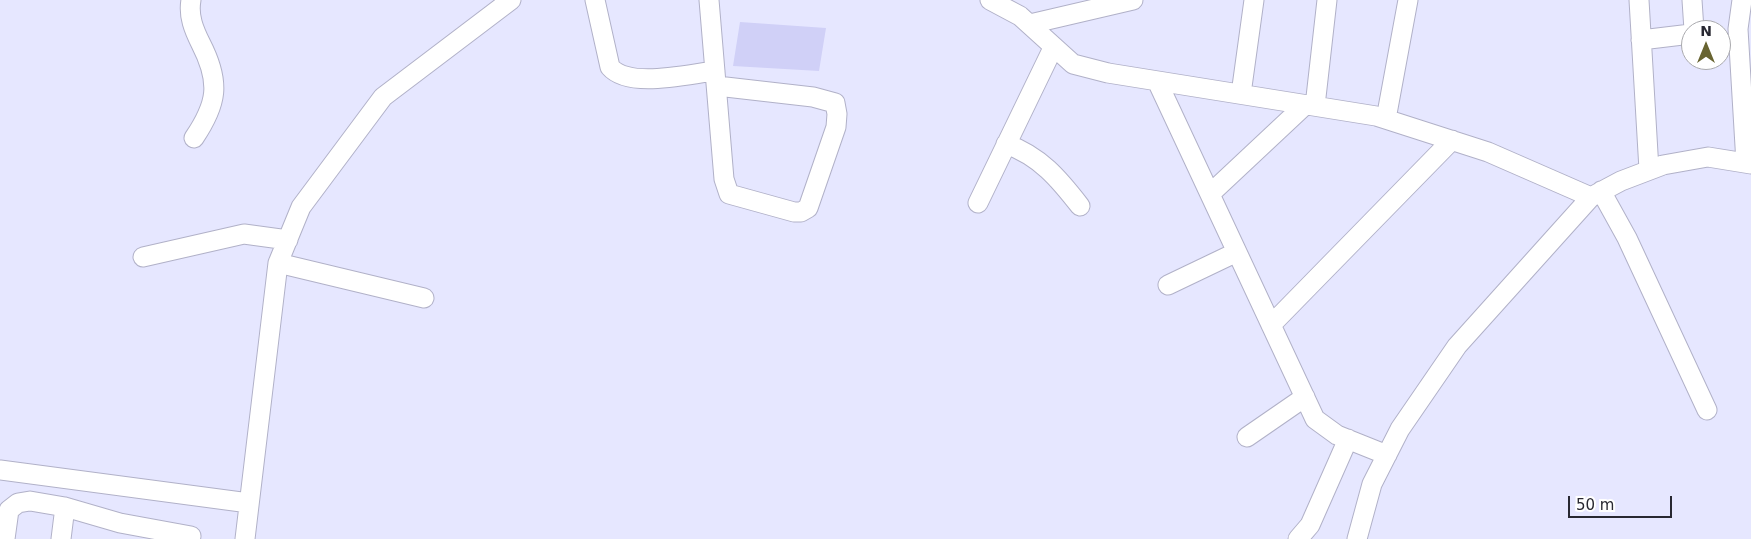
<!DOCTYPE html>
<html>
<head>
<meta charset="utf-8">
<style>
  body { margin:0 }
  #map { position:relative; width:1751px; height:539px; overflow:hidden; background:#e6e7ff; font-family:"DejaVu Sans",sans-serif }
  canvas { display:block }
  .north { position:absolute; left:1681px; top:20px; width:50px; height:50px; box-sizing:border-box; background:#fff; border:1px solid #a9a9ad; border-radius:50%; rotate:0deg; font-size:14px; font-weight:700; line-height:20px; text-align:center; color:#282831 }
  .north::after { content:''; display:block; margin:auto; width:18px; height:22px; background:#686431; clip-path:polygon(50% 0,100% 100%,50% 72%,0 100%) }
  .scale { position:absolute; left:1568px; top:496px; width:104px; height:22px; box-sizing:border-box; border:2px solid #282831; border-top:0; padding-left:6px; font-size:15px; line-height:18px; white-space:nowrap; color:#282831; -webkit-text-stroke:4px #fff; paint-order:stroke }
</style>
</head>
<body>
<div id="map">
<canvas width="1751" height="539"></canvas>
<div class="north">N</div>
<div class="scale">50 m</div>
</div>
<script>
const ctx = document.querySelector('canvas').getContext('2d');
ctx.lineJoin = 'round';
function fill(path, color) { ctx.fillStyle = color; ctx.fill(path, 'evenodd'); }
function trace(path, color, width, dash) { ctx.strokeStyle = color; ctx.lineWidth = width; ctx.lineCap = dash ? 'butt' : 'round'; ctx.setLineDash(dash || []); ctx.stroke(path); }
fill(new Path2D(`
  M 740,22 L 826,28 L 819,71 L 733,66 Z`), '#d0d0f7');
const minor = new Path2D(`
  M 191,0 C 188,16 194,30 201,44 C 221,83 217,104 194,138
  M 595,0 L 610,67 C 629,89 688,74 715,71
  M 709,0 L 724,179 L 729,194 L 794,212 L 801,212 L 808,208 L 836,127 L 837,114 L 835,103 L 813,97 L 717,86
  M 990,0 L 1020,16 L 1073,64 L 1108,73 L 1376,116 L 1488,152 L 1591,197
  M 1639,0 L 1649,170
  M 1692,0 L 1694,30
  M 1742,0 L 1738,29 L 1746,163
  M 1030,24 L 1133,0
  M 1641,40 L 1691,34
  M 1157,81 L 1315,419 L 1337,435 L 1387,455
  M 1241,94 L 1254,0
  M 1315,106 L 1327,0
  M 1386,119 L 1408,0
  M 1006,144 C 1040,156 1059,179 1080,206
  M 1601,191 L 1627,238 L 1707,410
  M 1210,194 L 1305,105
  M 978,203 L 1053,48
  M 143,257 L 244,234 L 288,240
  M 278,263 L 424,298
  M 1168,285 L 1237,252
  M 1271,325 L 1452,140
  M 1247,437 L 1305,397
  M 0,470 L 249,503
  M 5,539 L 9,510 L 18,503 L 30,501 L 65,507 L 120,523 L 191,536
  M 61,539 L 65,507
  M 245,539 L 278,263 L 301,207 L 383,97 L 511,0
  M 1298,539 L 1310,525 L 1348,439
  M 1357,539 L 1372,484 L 1400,429 L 1457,346 L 1591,197 L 1621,181 L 1663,165 L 1708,157 L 1751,164`);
trace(minor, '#b1b1c8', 21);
trace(minor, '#fff', 19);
</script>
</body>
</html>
